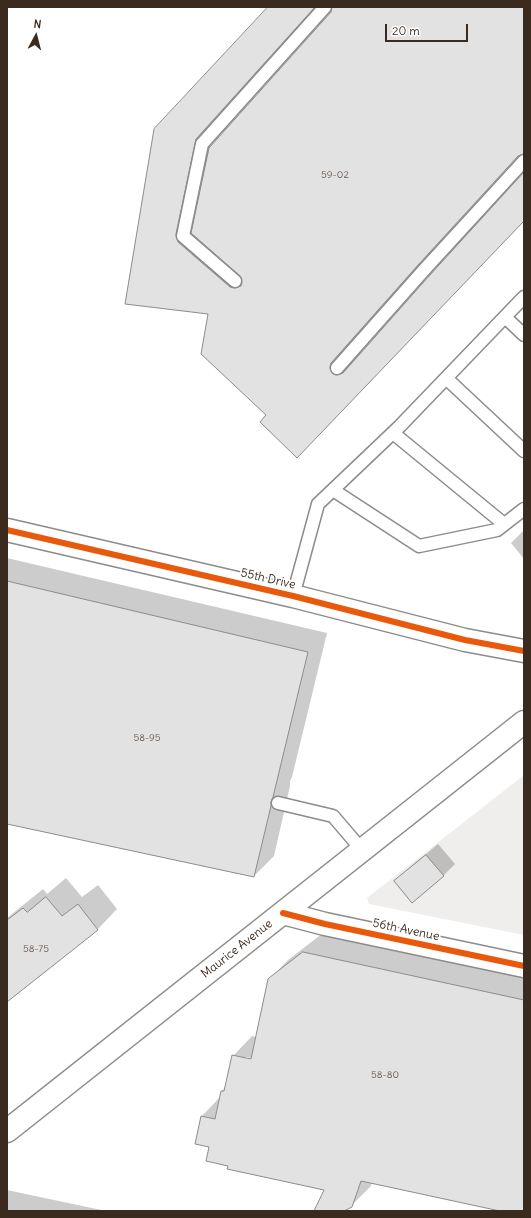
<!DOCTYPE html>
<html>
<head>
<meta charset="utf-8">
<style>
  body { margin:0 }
  #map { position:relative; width:531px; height:1218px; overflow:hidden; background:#fff; font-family:Delius,sans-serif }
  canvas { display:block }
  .frame { position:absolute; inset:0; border:8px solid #3b2a1e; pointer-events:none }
  .north { position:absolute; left:16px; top:16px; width:40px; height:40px; -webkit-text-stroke:3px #fff; paint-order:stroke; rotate:7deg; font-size:11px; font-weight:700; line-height:16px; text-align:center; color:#3b2a1e }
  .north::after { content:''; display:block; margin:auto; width:14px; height:18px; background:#3b2a1e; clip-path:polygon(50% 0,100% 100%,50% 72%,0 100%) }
  .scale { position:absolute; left:385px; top:24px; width:83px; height:18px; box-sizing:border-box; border:2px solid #3b2a1e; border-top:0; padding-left:5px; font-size:12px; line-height:14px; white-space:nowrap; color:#3b2a1e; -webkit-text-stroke:3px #fff; paint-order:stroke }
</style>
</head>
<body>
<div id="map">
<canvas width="531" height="1218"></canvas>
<div class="frame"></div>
<div class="north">N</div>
<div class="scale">20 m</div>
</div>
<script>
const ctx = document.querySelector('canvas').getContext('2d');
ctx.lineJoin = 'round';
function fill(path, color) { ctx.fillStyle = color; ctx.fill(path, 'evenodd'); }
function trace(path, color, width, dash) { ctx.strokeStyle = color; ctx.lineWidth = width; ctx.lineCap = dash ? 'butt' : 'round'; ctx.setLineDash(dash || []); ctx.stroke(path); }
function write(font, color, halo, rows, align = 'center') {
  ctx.font = font + ' Delius,sans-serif'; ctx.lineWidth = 3.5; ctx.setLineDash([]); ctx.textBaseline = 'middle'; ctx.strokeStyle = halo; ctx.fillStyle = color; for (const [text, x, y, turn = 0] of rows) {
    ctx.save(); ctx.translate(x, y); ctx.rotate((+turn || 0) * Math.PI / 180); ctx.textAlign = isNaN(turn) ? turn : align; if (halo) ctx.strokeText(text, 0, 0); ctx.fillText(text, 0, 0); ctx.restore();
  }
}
fill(new Path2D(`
  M 524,775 L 524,935 L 369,904 L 367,898 Z`), '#efeeed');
fill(new Path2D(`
  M 269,7 L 316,7 L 215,119 L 208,150 L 332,12 L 333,7 L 524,7 L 524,153 L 520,154 L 437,245 L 350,343 L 348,347 L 350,354 L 355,357 L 360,355 L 524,174 L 524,221 L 316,437 L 267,415 L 209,313 L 126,303 L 155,129 Z
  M 524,530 L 524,559 L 511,543 Z
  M 7,558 L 327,633 L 292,777 L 290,781 L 290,786 L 274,856 L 254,876 L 7,823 Z
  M 438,844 L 455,864 L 443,876 L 396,881 L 407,870 Z
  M 66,878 L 82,897 L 98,885 L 117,909 L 98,929 L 7,1001 L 7,918 L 43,889 L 47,894 Z
  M 323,933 L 524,976 L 524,1211 L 505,1211 L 372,1182 L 371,1186 L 351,1206 L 342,1211 L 315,1211 L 325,1189 L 229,1165 L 210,1146 L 202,1116 L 220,1097 L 222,1091 L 226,1087 L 233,1056 L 252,1036 L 256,1037 L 269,980 L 288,960 ZM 246,1057 L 256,1059 L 255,1061 L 246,1059 Z
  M 7,1190 L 106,1211 L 7,1211 Z`), '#0003');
const building = new Path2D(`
  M 268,7 L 315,7 L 196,139 L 176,234 L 178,242 L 230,287 L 234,288 L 241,286 L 242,282 L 240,276 L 191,233 L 209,148 L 331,12 L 332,7 L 524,7 L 524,154 L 518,156 L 418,265 L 331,363 L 330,367 L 332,373 L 336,375 L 343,373 L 430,275 L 524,172 L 524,221 L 297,458 L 260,422 L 266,415 L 201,354 L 208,314 L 125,304 L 154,129 Z
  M 7,581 L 308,652 L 273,797 L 271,802 L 271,806 L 254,877 L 7,824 Z
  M 426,855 L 444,876 L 412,903 L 394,881 Z
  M 46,897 L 62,916 L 78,904 L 98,930 L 7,1002 L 7,920 L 23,908 L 27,912 Z
  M 303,952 L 524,1000 L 524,1211 L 500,1211 L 361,1181 L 352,1207 L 344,1211 L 314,1211 L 324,1190 L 227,1169 L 228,1166 L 206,1161 L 209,1147 L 195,1144 L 201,1116 L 215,1119 L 221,1091 L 224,1091 L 232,1055 L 251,1059 L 268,979 Z`);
fill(building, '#e3e2e2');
trace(building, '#8e8b88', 1);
const lane = new Path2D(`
  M 235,281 L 183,236 L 202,144 L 325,7
  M 505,317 L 524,335
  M 337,368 L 424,270 L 524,161
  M 446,378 L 524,451
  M 393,433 L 504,524
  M 333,490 L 419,546 L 497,530 L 524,509
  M 293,596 L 318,504 L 400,426 L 524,297
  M 278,803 L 333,816 L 362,850`);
const secondary = new Path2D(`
  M 7,530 L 293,596 L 465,640 L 524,651
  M 283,913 L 325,924 L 524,966
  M 7,1131 L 524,722`);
trace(lane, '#8e8b88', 15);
trace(secondary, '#8e8b88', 25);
trace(lane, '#fff', 12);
trace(secondary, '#fff', 22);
trace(new Path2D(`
  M 7,530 L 293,596 L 465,640 L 524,651
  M 283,913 L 325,924 L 524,966`), '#e8590c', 6);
write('10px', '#65584f', null, [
  ["59-02",335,175],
  ["58-95",147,738],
  ["58-75",36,949],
  ["58-80",385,1075]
]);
write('12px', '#3b2a1e', '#fff', [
  ["55th Drive",268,579,13],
  ["56th Avenue",406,930,12],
  ["Maurice Avenue",237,949,-38]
]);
</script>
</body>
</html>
